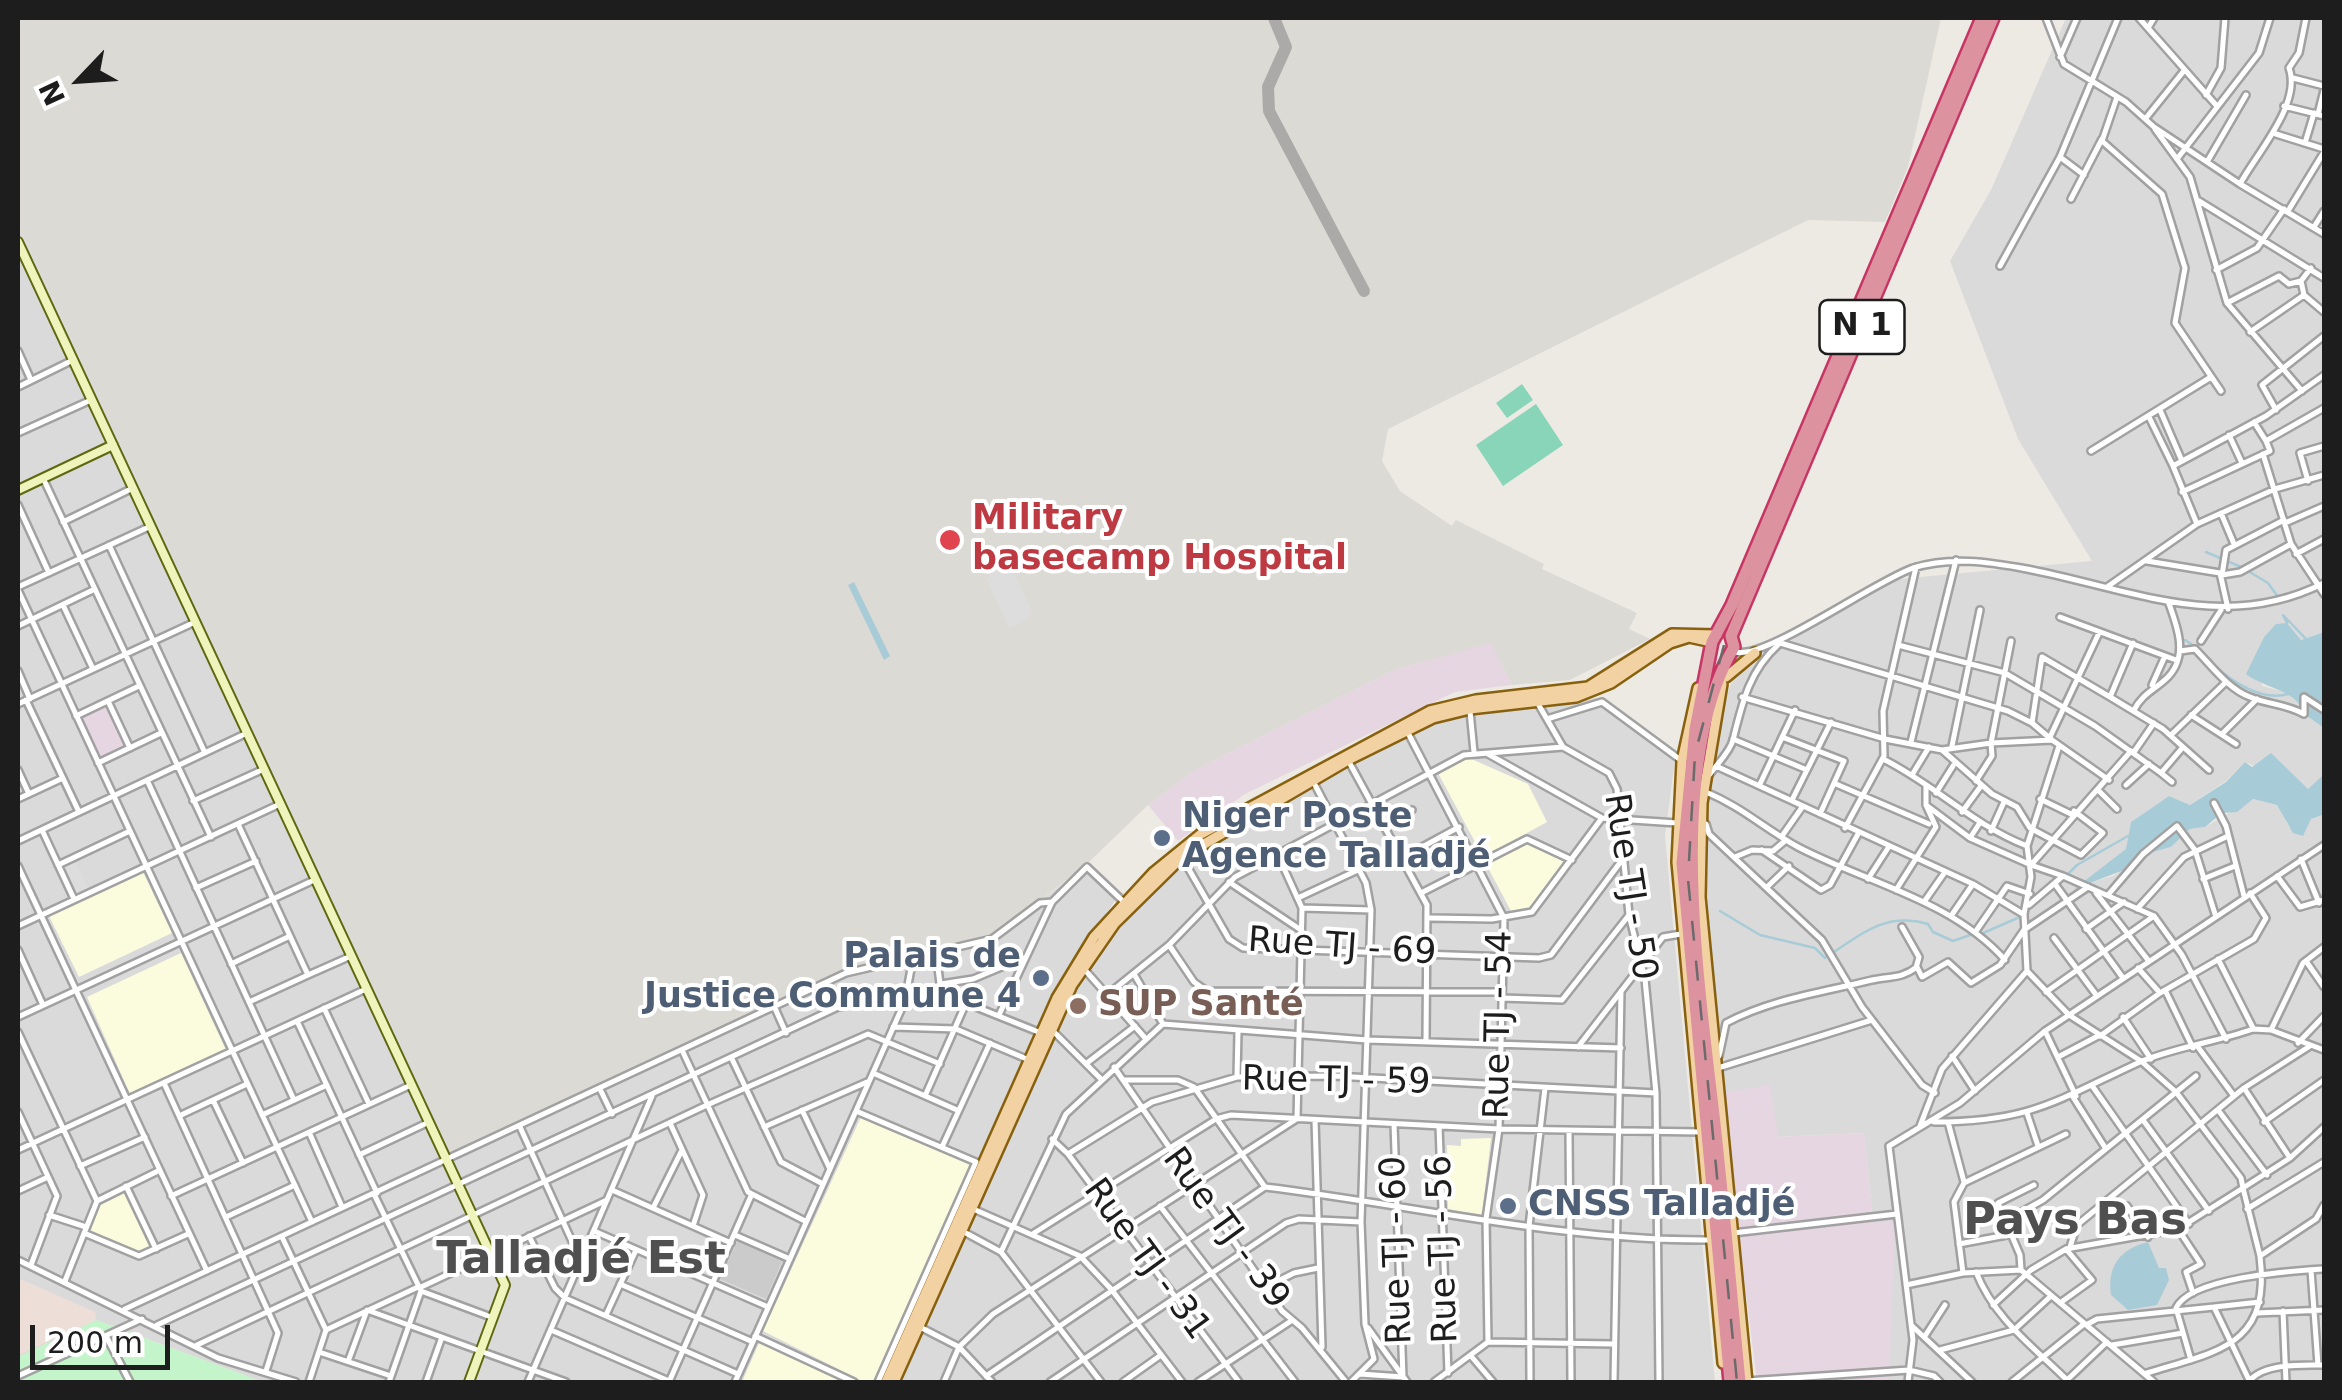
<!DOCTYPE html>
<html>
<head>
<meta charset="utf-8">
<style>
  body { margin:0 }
  #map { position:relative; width:2342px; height:1400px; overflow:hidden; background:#edeae4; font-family:"DejaVu Sans",sans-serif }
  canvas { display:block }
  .frame { position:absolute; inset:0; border:20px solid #1d1d1d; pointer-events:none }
  .north { position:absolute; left:30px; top:30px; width:100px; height:100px; -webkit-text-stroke:8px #fff; paint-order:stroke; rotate:245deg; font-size:28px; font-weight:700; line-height:40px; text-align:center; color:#1d1d1d }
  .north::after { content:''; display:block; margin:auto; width:35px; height:45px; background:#1d1d1d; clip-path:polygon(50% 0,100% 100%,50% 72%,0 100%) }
  .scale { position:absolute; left:30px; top:1325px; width:140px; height:45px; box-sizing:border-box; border:5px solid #1d1d1d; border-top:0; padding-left:12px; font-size:30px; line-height:35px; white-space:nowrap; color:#1d1d1d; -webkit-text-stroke:8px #fff; paint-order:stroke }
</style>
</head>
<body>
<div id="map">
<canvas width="2342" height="1400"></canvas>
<div class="frame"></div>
<div class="north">N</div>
<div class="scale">200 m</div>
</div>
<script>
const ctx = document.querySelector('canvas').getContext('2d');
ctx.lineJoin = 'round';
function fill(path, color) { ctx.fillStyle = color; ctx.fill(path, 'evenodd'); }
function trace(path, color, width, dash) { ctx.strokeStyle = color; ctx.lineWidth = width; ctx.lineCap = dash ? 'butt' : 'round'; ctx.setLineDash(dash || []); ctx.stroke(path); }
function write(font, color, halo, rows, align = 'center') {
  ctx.font = font + ' "DejaVu Sans",sans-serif'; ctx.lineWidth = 8; ctx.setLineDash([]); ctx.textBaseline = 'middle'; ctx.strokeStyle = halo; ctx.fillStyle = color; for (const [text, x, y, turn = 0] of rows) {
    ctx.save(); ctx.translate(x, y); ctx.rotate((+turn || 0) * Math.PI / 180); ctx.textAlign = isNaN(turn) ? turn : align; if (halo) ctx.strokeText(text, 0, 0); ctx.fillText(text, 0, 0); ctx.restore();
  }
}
fill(new Path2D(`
  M 2066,18 L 2324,18 L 2324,632 L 2301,640 L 2287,623 L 2264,637 L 2260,647 L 2262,686 L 2286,692 L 2301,704 L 2304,714 L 2324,728 L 2324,774 L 2308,789 L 2245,762 L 2226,781 L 2190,805 L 2169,796 L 2131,822 L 2127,849 L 2083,884 L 2113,876 L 2146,854 L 2171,847 L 2190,829 L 2205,827 L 2253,799 L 2278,805 L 2289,827 L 2323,814 L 2324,1382 L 1889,1382 L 1864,1133 L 1777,1137 L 1721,1093 L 1702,876 L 1704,804 L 1718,720 L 1733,678 L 1848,604 L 1899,579 L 2092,561 L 2018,439 L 1950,261 L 1991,190 Z
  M 18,224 L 452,1154 L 853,969 L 877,959 L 903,960 L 992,938 L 1083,868 L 1116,899 L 1053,993 L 881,1382 L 263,1382 L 96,1320 L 18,1357 Z
  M 1603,697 L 1675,760 L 1665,836 L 1715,1382 L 894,1382 L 977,1211 L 1066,1005 L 1127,919 L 1184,860 L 1331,774 L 1442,718 Z`), '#dbdada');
fill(new Path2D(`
  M 1491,642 L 1512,685 L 1455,692 L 1245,794 L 1178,841 L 1148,805 L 1195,770 L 1394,670 Z
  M 107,705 L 126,745 L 100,756 L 82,718 Z
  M 1770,1085 L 1778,1137 L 1864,1133 L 1873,1223 L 1895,1221 L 1889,1382 L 1757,1382 L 1721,1093 Z`), '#e6d6e2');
fill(new Path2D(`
  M 1467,757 L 1528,784 L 1547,822 L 1483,857 L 1438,773 Z
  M 1530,841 L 1568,863 L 1534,910 L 1511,911 L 1486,864 Z
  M 143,872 L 172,933 L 79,977 L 49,916 Z
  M 181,953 L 226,1050 L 130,1094 L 87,997 Z
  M 861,1117 L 970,1165 L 873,1382 L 864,1382 L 763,1331 Z
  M 1491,1138 L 1482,1215 L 1448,1209 L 1447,1145 L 1461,1146 L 1461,1139 Z
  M 128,1191 L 154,1247 L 141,1252 L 90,1231 L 97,1207 Z
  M 759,1343 L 846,1382 L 742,1382 Z`), '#fbfcde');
fill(new Path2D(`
  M 738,1240 L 783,1259 L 766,1299 L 720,1279 Z`), '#cbcbcb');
fill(new Path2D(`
  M 18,1278 L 95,1312 L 96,1320 L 18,1355 Z`), '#eeded8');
fill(new Path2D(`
  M 18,18 L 1941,18 L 1908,167 L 1885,222 L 1808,220 L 1388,429 L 1382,461 L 1400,491 L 1452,526 L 1456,520 L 1544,564 L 1542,569 L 1637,613 L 1629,629 L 1650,639 L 1570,680 L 1512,685 L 1491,643 L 1394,670 L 1195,770 L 1148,805 L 1087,864 L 992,938 L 903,960 L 877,959 L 853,969 L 452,1155 L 18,224 Z`), '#dcdad5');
fill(new Path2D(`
  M 96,1320 L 263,1382 L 18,1382 L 18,1357 Z`), '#c4f4c9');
fill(new Path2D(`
  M 1522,384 L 1533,400 L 1507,418 L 1496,403 Z
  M 1536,404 L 1563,445 L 1503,486 L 1476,445 Z`), '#89d5b9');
fill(new Path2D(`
  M 1324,541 L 1336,569 L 1317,578 L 1303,550 Z
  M 988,551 L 990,556 L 1005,554 L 1031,609 L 1029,619 L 1009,628 L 986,579 L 990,577 L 987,571 L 983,573 L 975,557 Z
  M 75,861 L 88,889 L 77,894 L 64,867 Z`), '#ddd');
fill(new Path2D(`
  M 854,582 L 890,656 L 884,660 L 848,585 Z
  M 2287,623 L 2301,640 L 2324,632 L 2324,728 L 2304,714 C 2297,689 2265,689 2246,674 L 2264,637 L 2276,624 Z
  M 2271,753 L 2308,789 L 2324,774 L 2324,820 L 2322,815 L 2311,819 L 2303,836 L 2293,833 L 2277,805 L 2253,799 L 2237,812 L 2222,813 L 2205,827 L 2190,829 L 2171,847 L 2146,854 L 2124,870 L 2074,889 L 2126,849 L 2131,822 L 2169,796 L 2190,805 L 2226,782 L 2245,762 L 2252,767 Z
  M 2148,1242 L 2159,1268 L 2166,1268 L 2169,1280 L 2157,1305 L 2128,1310 L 2111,1295 C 2107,1266 2120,1249 2148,1242 Z`), '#a8ccd7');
trace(new Path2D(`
  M 2206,552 L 2241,567
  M 2248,571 L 2268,583 L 2278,597
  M 2287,623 L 2283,615 L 2307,640
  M 2185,640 L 2196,647
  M 2212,664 C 2231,681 2262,702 2288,694
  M 2058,884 L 2077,865 L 2128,836
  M 1720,911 L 1760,935 L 1815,948 L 1825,958 C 1858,937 1883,911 1928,924 L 1933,932 L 1953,941 L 1973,934
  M 1981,934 L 2022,916`), '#a8ccd7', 2.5);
trace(new Path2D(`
  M 1274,18 L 1286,47 L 1268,87 L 1269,111 L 1364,291`), '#acaaa8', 12);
const street = new Path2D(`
  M 2046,18 L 2064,64 L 2126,102 L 2154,127 L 2240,184 L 2324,234
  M 2139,18 L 2216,105
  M 2148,28 L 2154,18
  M 2060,57 L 2077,18
  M 2293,78 L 2324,86
  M 2206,95 L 2221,68 L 2225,18
  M 2117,97 L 2102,141 L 2162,194 L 2185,268 L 2175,323 L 2221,391
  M 2284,106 L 2324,116
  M 2318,114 L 2324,90
  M 2146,118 L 2183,72
  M 2155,129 L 2190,177 L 2227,303 L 2302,391
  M 2276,134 L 2324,149
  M 2305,143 L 2314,113
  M 2060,157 L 2084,175
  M 2177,159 L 2259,53 L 2270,18
  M 2207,162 L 2246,95
  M 2240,184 C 2257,153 2302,103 2289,68 L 2299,53 L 2306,18
  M 2071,199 L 2102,139
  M 2199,201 L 2324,278
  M 2288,211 L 2324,152
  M 2314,227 L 2324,211
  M 2000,266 L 2060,157 L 2118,18
  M 2311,268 L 2301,281 L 2304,295 L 2324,312
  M 2216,270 L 2257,248 L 2284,209
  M 2227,303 L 2279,276 L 2289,284 L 2301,281
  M 2250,332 L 2304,295
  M 18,351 L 31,380
  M 18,387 L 73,360
  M 2160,410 L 2182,461
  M 2276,410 L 2262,385 L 2324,336
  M 2149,417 L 2173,466
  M 2254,422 L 2266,441 L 2324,408
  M 18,433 L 91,400
  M 2229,435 L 2242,463
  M 2091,451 L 2211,377
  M 2263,454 L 2291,544 L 2324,594
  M 43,478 L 211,837
  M 2308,481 L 2300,453 L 2324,446
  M 2182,492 L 2270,451 L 2266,441
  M 18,505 L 49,573
  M 2221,513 L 2234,544
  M 2284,520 L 2226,550 L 2222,575 L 2240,572 L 2291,544
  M 63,522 L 133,488
  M 2285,523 L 2324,506
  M 2197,524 L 2173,466 L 2266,416 L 2324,375
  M 109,545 L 205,753
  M 2296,554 L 2324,539
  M 2147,561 L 2220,573 L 2228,609
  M 18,587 L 151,526
  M 2107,587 L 2197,524 L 2275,489 L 2324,475
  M 18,590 L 312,1222
  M 63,605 L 93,669
  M 2060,617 L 2176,660
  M 18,626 L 95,589
  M 2201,641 L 2221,610
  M 1777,642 L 2008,711 L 2032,723 L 2052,740 L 1991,743 L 1992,756 L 1976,781
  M 1898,645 L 2005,673 L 2095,726 L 2161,773 L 2183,747
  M 2180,651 L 2195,649 C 2211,665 2228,689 2250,697 C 2270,705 2283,703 2304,714 L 2304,697 L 2324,710
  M 1736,652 C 1765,660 1873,582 1913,568 C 1951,556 1989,562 2027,569 C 2131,589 2223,634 2324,583
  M 18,671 L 30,699
  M 2152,685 L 2165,656
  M 1742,697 L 1885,739 L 1942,750 L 1992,794 L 2017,807 L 2030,828 L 2081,855 L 2103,833 L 2074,811
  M 2110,697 L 2163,729 L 2209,770
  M 26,700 L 79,812
  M 108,701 L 130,748
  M 1537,702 L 1563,747
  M 18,704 L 195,622
  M 2134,710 C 2143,693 2155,690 2168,677 C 2189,655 2177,626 2168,601
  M 1470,711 L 1474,752
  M 2191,715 L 2236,744
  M 76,716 L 139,686
  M 1547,719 L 1602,702 L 1682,761
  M 2032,723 L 2042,657 L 2110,697 L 2133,643
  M 1407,731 L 1504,918 L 1499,1129 L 1486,1219 L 1488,1342
  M 2222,734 L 2257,699
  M 2171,735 L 2226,682
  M 1782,737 L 1844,761 L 1820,814
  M 2050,737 L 2099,633
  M 1733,739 L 1807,770
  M 2052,740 L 2109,780
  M 1911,742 L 1956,560
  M 1952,746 L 1980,610
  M 2059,746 L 2027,846 L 2031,877 L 2024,914 L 2027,971 L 2069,1015 L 2141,1061 L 2176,1092 L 2241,1178 L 2243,1188 L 2290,1158
  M 1942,750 L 1991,743 L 2011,641
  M 2134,752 L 2154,723
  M 1488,754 L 1602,818 L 1677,823
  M 1883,759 C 1934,784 1973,825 2027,846
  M 1348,760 L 1427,905 L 1426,1041
  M 98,763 L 161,733
  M 1716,766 L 1973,884 L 2023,914
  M 18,770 L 29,794
  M 2161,773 L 2172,782
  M 1710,774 C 1717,764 1730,752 1733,740 C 1742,704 1749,671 1778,645
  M 1912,775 L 1929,747
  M 147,780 L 294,1100
  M 1313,781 L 1366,883 L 1371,910 L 1361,1222 L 1365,1324 L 1374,1359 L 1351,1382
  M 1760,784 L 1795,710
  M 1836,784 L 1929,824
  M 2126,785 L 2149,764
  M 2099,791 L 2117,809
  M 1706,792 C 1742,807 1765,829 1798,847 C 1867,883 1952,900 2005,960
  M 1936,793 L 1953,766
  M 18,799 L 63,778
  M 2040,799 L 2071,814
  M 1792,800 L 1831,722
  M 193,801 L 264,769
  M 2214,803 L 2226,826 L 2244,896
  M 1926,805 L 1970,838
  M 1962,812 L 1981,786
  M 238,824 L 308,975 L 249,1002
  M 1706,824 L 1709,834 L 1822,940 L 1862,1007 L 1922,1085 L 1935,1093
  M 1979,824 L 1970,838 L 2031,865 L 2131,751
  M 1384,826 L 1412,810
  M 1845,828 L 1884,756 L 1883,711 L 1916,567
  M 42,830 L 74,899
  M 1991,831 L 2004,802
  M 1782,836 L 1803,806
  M 18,841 L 247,733
  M 1762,850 L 1821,890 L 1830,885 L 1858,834
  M 1277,853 L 1302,908 L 1297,1119
  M 1735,857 L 1752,850 L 1773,851 L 1786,840
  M 1402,858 L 1459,827
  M 1183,859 L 1229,939 L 1243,948 L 1539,958 L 1551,955 L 1622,860
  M 2301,859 L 2319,903
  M 58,865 L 130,831
  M 2031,865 L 2063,876
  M 18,866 L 207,1271
  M 2277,876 L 2300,907 L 2324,900
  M 1868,879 L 1888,848
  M 2203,879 L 2235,866
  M 1229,882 L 1301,930
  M 2055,884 L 2123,978
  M 1767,887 L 1789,866
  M 196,888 L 256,861
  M 1896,890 L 1936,827 L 1926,805 L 1926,786
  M 1423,892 L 1527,839 L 1572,860
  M 2096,893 L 2148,960
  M 2108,895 L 2143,854 L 2177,826 L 2195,850 L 2215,914
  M 1300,897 L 1360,869
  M 1924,902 L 1945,872
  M 2029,905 L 2063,876 L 2154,916 L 2182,955 L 2226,1039
  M 1302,908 L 1371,910
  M 2137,909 L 2184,857 L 2228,836
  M 1951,916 L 1973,884
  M 1430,918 L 1492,919 L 1532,912 L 1602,818
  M 18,926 L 280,804
  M 1902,927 L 1919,957 L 1916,968
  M 2086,929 L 2124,902
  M 1976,931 L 2007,886 L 2030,894
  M 2054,938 L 2097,996
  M 1169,945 L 1194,982 L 1207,991 L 1502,992
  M 18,950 L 43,1005
  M 936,953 L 942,999
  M 2218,959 L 2253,1028
  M 2306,961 L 2324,987
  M 231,964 L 290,936
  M 2138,968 L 2160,993
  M 1085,970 L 1146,1039
  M 1134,974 L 1163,1024 L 1367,1040 L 1621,1048
  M 308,975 L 351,956
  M 941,984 L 973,979 L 1023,958
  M 2165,990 L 2193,1048
  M 2046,992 L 2154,916
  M 1107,995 L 1169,945 L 1235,877 L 1464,755 L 1563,747 L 1609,773 L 1617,789 L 1629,915 L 1645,979 L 1656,1093 L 1659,1382
  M 1502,998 L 1562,1000 L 1629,915
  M 905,1001 L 966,1003 L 1041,1033
  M 774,1006 L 786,1033
  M 324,1008 L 369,1104
  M 999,1015 L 1052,902 L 1087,867 L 1126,904
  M 18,1017 L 314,880
  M 2123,1017 L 2151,1059
  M 297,1021 L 377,1193
  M 893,1027 L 956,1029 L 1029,1060
  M 2271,1030 L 2303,963 L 2324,947
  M 1053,1031 L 1100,1078
  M 2045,1031 L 2076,1096
  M 18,1032 L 97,1201
  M 2100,1036 L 2160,993 L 2254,939 L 2266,918 L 2250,893
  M 2298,1043 L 2324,1016
  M 1578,1047 L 1663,937 L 1681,934
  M 2198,1047 L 2234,1096
  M 682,1050 L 748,1192 L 805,1221
  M 1719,1056 L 1726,1023 C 1771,999 1824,992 1872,980 C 1890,976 1901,979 1917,967 L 1922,977 L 1948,962 L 1971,983 L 2000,965 L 2024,930 L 2088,887
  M 1952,1056 L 1975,1091
  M 2058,1057 L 2098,1036
  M 732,1059 L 781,1162 L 823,1184
  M 1087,1063 L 1135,1026
  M 1114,1067 L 1282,1311 L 1302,1328 L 1346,1382
  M 1718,1068 L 1872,1020
  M 873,1073 L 957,1110
  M 1237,1077 L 1238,1032
  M 1123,1080 L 1178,1080 L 1194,1087 L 1265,1187
  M 164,1083 L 278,1333 L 266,1371
  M 2093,1087 L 2189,1224
  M 2244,1088 L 2290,1158 L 2324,1127
  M 600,1089 L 612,1114
  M 925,1096 L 966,1003
  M 2073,1097 L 2106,1149
  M 802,1110 L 830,1169
  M 2218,1110 L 2267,1175
  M 856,1111 L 976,1162 L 878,1382
  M 18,1112 L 57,1196 L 31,1265
  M 2027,1113 L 2038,1146
  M 262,1115 L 327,1085
  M 179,1116 L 213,1100
  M 1315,1120 L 1322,1347
  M 2143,1120 L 2209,1211
  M 1934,1122 C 2031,1122 2057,1100 2140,1062 C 2175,1047 2217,1042 2253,1029 L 2271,1030 L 2324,1050
  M 1948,1122 L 1964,1182
  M 2264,1122 L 2324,1080
  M 670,1123 L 703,1195 L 693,1226
  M 1439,1126 L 1448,1373
  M 1920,1126 L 1942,1069 L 2027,971
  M 520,1127 L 581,1261
  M 764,1127 L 867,1082
  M 1569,1131 L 1571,1382
  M 309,1132 L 342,1207
  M 1052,1139 L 1068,1154 L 1239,1382
  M 942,1147 L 990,1043
  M 18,1150 L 366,989
  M 1068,1154 L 1152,1102 L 1237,1077 L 1334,1076 L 1656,1093
  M 359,1155 L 429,1122
  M 243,1163 L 213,1100 L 247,1084
  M 80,1166 L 145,1137
  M 126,1186 L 156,1249
  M 1265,1187 C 1413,1205 1561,1241 1710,1240
  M 612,1190 L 731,1243
  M 18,1191 L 48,1177
  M 374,1194 L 421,1291 L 491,1317
  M 171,1196 L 411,1085
  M 1160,1206 L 1295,1382
  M 2127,1206 L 2148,1237
  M 653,1208 L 681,1152
  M 971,1208 L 1080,1256 L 1111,1289 L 1182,1382
  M 2247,1209 L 2324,1162
  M 49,1215 L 86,1227
  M 226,1217 L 295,1185
  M 2007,1220 L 2043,1200 L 2196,1076
  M 2178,1229 L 2201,1264 L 2186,1272 L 2193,1293
  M 594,1231 L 768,1307
  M 964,1232 L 1001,1252 L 1101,1382
  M 84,1233 L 139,1256 L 188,1234
  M 1034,1233 L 1216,1119 L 1231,1115 L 1499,1129 L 1700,1132
  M 1733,1233 L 1897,1214
  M 735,1235 L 790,1259
  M 529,1236 L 555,1288 L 565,1298 L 738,1374
  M 282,1237 L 326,1330 L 309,1382
  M 1959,1244 L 2012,1234
  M 2070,1247 L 2077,1225 L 2244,1088 L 2310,1046
  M 1001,1252 L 1066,1114 L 1163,1024
  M 18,1260 L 218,1358 L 296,1382
  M 2021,1270 L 2020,1255 L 1998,1203 L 2034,1185
  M 2311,1270 L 2318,1365
  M 1976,1272 C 1995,1320 2034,1347 2069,1382
  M 1963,1273 L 1954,1202 L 1964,1183 L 2066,1134
  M 65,1281 L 97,1201 L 160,1170
  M 620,1284 L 753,1342
  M 1906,1285 L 1963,1273 L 2021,1270 L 2154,1382
  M 1266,1287 L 1294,1273 L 1318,1268
  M 419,1288 L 607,1200
  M 2060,1303 L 2092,1280 L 2066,1249
  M 1993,1305 L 2031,1270 L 2066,1249 L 2178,1229 L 2243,1188 L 2260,1256
  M 2214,1307 L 2260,1302
  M 125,1309 L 846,973 L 992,939 L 1040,903 L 1052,902
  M 367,1310 L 566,1382
  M 2283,1311 L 2286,1382
  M 2257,1313 L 2324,1310
  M 606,1315 L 636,1250
  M 157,1325 L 838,1007 L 907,994
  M 1911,1325 L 1972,1382
  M 2086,1325 L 2097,1319 L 2214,1307 L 2250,1382
  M 920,1327 L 959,1347 L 992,1382
  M 1368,1328 L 1407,1382
  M 326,1330 L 418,1287
  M 551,1330 L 669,1381
  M 106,1336 L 130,1382
  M 755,1336 L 854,1382
  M 1925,1336 L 1945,1305
  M 197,1345 L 707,1105 L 868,1034 L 940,1064
  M 2112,1345 L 2183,1333
  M 1940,1350 L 2014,1330 L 2051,1296
  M 319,1352 L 391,1376
  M 1471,1356 L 1493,1382
  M 349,1359 L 366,1313
  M 2191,1360 L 2176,1308 C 2191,1277 2292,1271 2324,1269
  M 2147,1373 C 2217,1351 2271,1347 2260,1256 L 2316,1219 L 2324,1205
  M 1360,1374 L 1403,1377 L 1394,1124
  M 18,1376 L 142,1319
  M 986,1376 L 1265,1187
  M 2067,1380 L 2107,1342
  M 2250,1380 C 2266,1363 2302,1365 2324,1365
  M 1747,1381 L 1909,1370 L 1934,1376 L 1940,1382
  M 389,1382 L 421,1291
  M 426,1382 L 442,1337
  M 528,1382 L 652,1096
  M 669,1382 L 751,1196
  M 735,1382 L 905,1001 L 913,958
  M 944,1382 L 959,1347 L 993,1314 L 1295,1120
  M 1050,1382 L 1286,1223 L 1299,1219 L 1361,1222
  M 1123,1382 L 1161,1355
  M 1198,1382 L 1291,1321
  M 1434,1382 L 1488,1342 L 1614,1344
  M 1530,1382 L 1529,1226 L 1545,1088
  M 1614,1382 L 1621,991
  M 1908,1382 L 1913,1340 L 1889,1146 L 1960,1103 L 2045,1031 L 2324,845
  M 2012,1382 L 2084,1324`);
const secondary = new Path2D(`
  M 18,242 L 505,1285 L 469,1382
  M 18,490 L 113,445`);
const primary = new Path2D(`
  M 1726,677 L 1755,653
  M 1722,684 L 1702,803 L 1700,897 L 1747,1382
  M 1698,688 L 1682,761 L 1677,862 L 1723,1363
  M 886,1382 L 1057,998 L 1094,937 L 1153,873 L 1201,834 L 1430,711 L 1476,700 L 1588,687 L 1672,634 L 1717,635
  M 894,1382 L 1072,985 L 1115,923 L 1182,857 L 1348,760 L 1433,718 L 1470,709 L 1576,697 L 1611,683 L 1670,643 L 1689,637 L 1712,642`);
const highway = new Path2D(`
  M 1731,636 L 1734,647 C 1663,768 1701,995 1716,1133 C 1725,1216 1732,1299 1740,1382
  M 1731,636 L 1993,18
  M 1730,1382 L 1682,863 L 1695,729 L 1712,642 L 1732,605 L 1982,18`);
trace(street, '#a1a1a1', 10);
trace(secondary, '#5e690f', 12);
trace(primary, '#88610e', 14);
trace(highway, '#c73565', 16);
trace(street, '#fff', 5);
trace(secondary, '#eff3bc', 8);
trace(primary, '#f2d1a3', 9);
trace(highway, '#dd929f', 11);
trace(new Path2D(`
  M 1724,645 L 1695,754 L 1688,879 L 1737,1382`), '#6b6b6b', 2.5, [20, 20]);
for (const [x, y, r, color] of [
  [950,540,12,"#e0444e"],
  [1162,838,10,"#5c6f8a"],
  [1041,978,10,"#5c6f8a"],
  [1078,1006,10,"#8d6e63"],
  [1508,1206,10,"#5c6f8a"]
]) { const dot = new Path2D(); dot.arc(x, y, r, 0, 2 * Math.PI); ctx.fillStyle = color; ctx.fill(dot); trace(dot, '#fff', 4); }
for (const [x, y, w] of [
  [1862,327,85]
]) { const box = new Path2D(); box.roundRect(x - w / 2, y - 27, w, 54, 8); ctx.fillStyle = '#fff'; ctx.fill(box); trace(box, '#1d1d1d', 2.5); }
write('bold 32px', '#1d1d1d', null, [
  ["N 1",1862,327]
]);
write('bold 35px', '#be3a42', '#fff', [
  ["Military",972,520],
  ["basecamp Hospital",972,560]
], 'left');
write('bold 35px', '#4e5e75', '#fff', [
  ["Niger Poste",1182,818],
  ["Agence Talladjé",1182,858],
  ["Palais de",1021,958,"right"],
  ["Justice Commune 4",1021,998,"right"],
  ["CNSS Talladjé",1528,1206]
], 'left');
write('35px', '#1d1d1d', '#fff', [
  ["Rue TJ - 50",1629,887,81],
  ["Rue TJ - 69",1342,948,4],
  ["Rue TJ - 54",1500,1025,-89],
  ["Rue TJ - 59",1336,1082,1],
  ["Rue TJ - 39",1225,1229,54],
  ["Rue TJ - 56",1444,1249,-92],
  ["Rue TJ - 60",1398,1250,-92],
  ["Rue TJ - 31",1146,1260,54]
]);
write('bold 35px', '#785e54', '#fff', [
  ["SUP Santé",1098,1006]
], 'left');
write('bold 45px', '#505050', '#fff', [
  ["Pays Bas",2075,1222],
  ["Talladjé Est",581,1261]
]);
</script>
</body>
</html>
